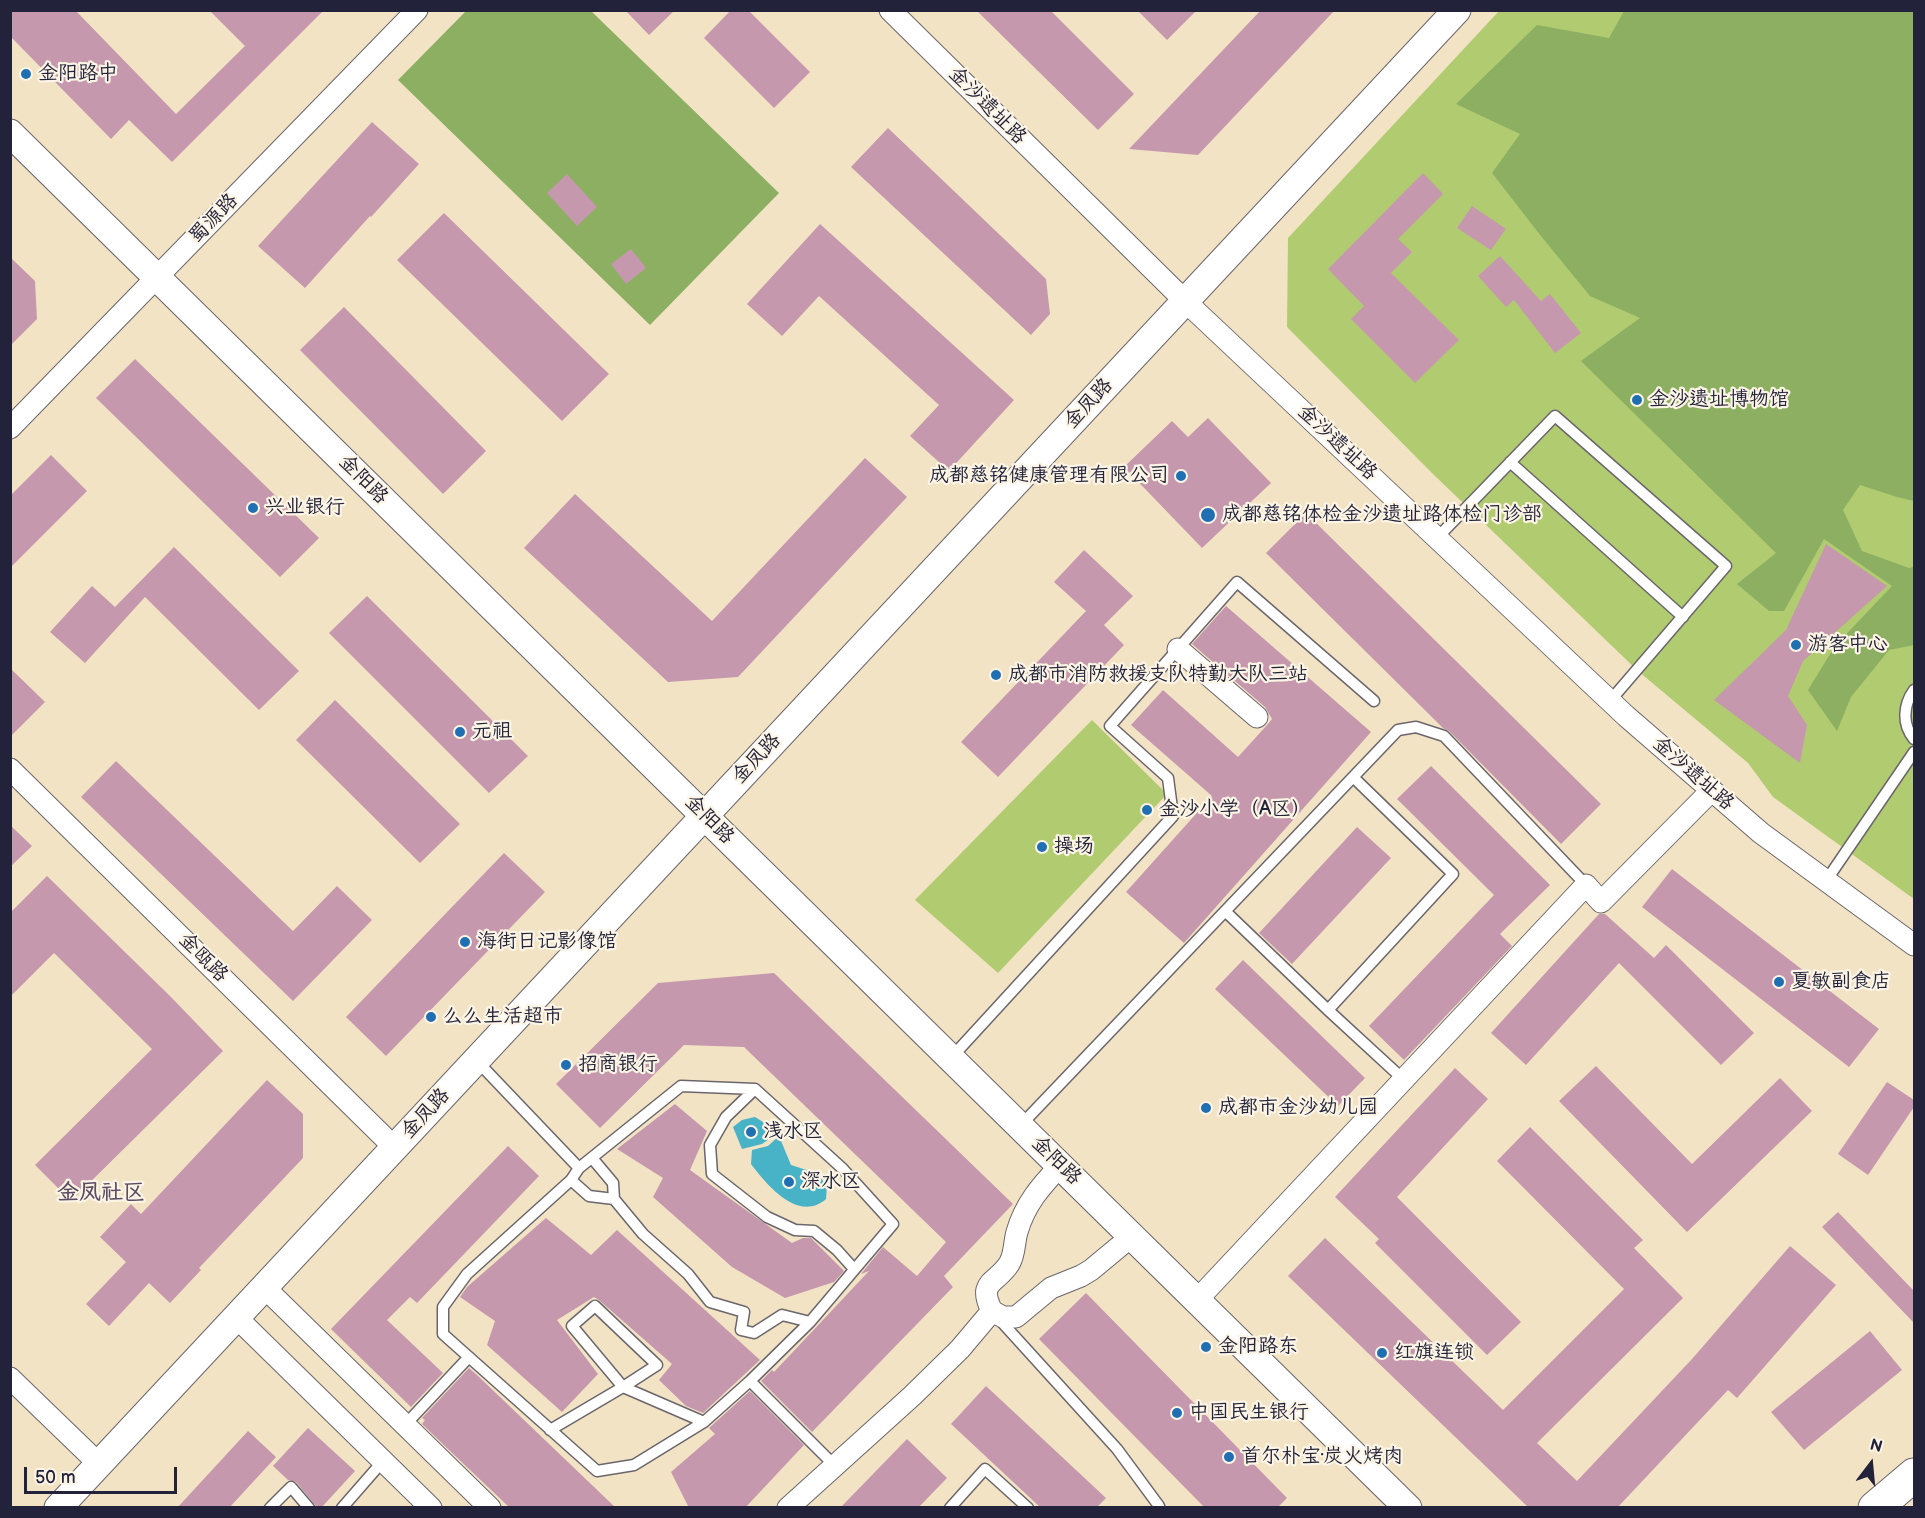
<!DOCTYPE html>
<html>
<head>
<meta charset="utf-8">
<style>
  body { margin:0 }
  #map { position:relative; width:1925px; height:1518px; overflow:hidden; background:#f2e3c5; font-family:"Balsamiq Sans",sans-serif }
  canvas { display:block }
  .frame { position:absolute; inset:0; border:12px solid #22223b; pointer-events:none }
  .north { position:absolute; left:1841px; top:1434px; width:60px; height:60px; -webkit-text-stroke:4px #fcf5e5; paint-order:stroke; rotate:16deg; font-size:16px; font-weight:700; line-height:24px; text-align:center; color:#22223b }
  .north::after { content:''; display:block; margin:auto; width:21px; height:27px; background:#22223b; clip-path:polygon(50% 0,100% 100%,50% 72%,0 100%) }
  .scale { position:absolute; left:24px; top:1467px; width:153px; height:27px; box-sizing:border-box; border:3px solid #22223b; border-top:0; padding-left:8px; font-size:18px; line-height:21px; white-space:nowrap; color:#22223b; -webkit-text-stroke:4px #fcf5e5; paint-order:stroke }
</style>
</head>
<body>
<div id="map">
<canvas width="1925" height="1518"></canvas>
<div class="frame"></div>
<div class="north">N</div>
<div class="scale">50 m</div>
</div>
<script>
const ctx = document.querySelector('canvas').getContext('2d');
ctx.lineJoin = 'round';
function fill(path, color) { ctx.fillStyle = color; ctx.fill(path, 'evenodd'); }
function trace(path, color, width, dash) { ctx.strokeStyle = color; ctx.lineWidth = width; ctx.lineCap = dash ? 'butt' : 'round'; ctx.setLineDash(dash || []); ctx.stroke(path); }
function write(font, color, halo, rows, align = 'center') {
  ctx.font = font + ' "Balsamiq Sans","LXGW WenKai TC",sans-serif'; ctx.lineWidth = 4.5; ctx.setLineDash([]); ctx.textBaseline = 'middle'; ctx.strokeStyle = halo; ctx.fillStyle = color; for (const [text, x, y, turn = 0] of rows) {
    ctx.save(); ctx.translate(x, y); ctx.rotate((+turn || 0) * Math.PI / 180); ctx.textAlign = isNaN(turn) ? turn : align; if (halo) ctx.strokeText(text, 0, 0); ctx.fillText(text, 0, 0); ctx.restore();
  }
}
fill(new Path2D(`
  M 1499,11 L 1914,11 L 1914,899 L 1773,797 L 1748,763 L 1638,671 L 1433,474 L 1287,327 L 1288,238 Z
  M 1092,720 L 1167,794 L 998,973 L 915,900 Z`), '#b1cb70');
fill(new Path2D(`
  M 466,11 L 591,11 L 779,193 L 650,325 L 398,80 Z
  M 1624,11 L 1914,11 L 1914,501 L 1897,497 L 1860,485 L 1843,510 L 1862,551 L 1909,568 L 1914,567 L 1914,645 L 1889,650 L 1851,697 L 1837,731 L 1808,690 L 1835,646 L 1892,586 L 1824,539 L 1784,611 L 1769,611 L 1737,584 L 1776,553 L 1581,361 L 1640,318 L 1590,296 L 1541,236 L 1492,173 L 1520,134 L 1456,104 L 1537,25 L 1609,38 Z`), '#8caf62');
fill(new Path2D(`
  M 755,1117 L 779,1132 L 762,1144 L 742,1149 L 733,1127 L 742,1120 Z
  M 779,1136 L 791,1165 L 816,1173 L 827,1185 L 826,1199 C 798,1223 767,1185 751,1164 L 752,1150 L 768,1146 Z`), '#48b2c7');
fill(new Path2D(`
  M 10,10 L 75,10 L 176,114 L 245,46 L 209,10 L 324,10 L 172,162 L 129,120 L 111,139 L 10,36 Z
  M 625,10 L 675,10 L 649,35 Z
  M 731,10 L 748,10 L 810,72 L 774,108 L 704,38 Z
  M 976,10 L 1050,10 L 1134,94 L 1098,130 Z
  M 1137,10 L 1197,10 L 1167,40 Z
  M 1261,10 L 1335,10 L 1198,155 L 1129,149 Z
  M 372,122 L 419,164 L 371,217 L 370,216 L 305,288 L 258,246 Z
  M 888,128 L 1046,279 L 1050,314 L 1031,335 L 851,167 Z
  M 1423,173 L 1443,194 L 1398,239 L 1412,252 L 1391,273 L 1459,340 L 1415,383 L 1351,319 L 1364,306 L 1328,269 Z
  M 567,174 L 597,207 L 577,226 L 547,193 Z
  M 1472,206 L 1506,229 L 1491,250 L 1457,228 Z
  M 444,213 L 609,374 L 562,421 L 397,260 Z
  M 820,224 L 1014,400 L 949,471 L 910,436 L 939,405 L 819,296 L 782,336 L 747,304 Z
  M 631,249 L 646,268 L 626,284 L 611,264 Z
  M 1500,256 L 1541,301 L 1550,294 L 1581,333 L 1555,353 L 1514,300 L 1506,307 L 1478,276 Z
  M 10,257 L 35,281 L 37,319 L 10,346 Z
  M 344,307 L 486,451 L 443,494 L 300,350 Z
  M 135,359 L 319,538 L 280,577 L 96,398 Z
  M 1208,418 L 1271,483 L 1202,548 L 1124,467 L 1172,421 L 1188,437 Z
  M 51,455 L 87,491 L 10,568 L 10,496 Z
  M 865,458 L 907,497 L 738,677 L 668,682 L 524,548 L 575,494 L 712,621 Z
  M 1306,513 L 1601,804 L 1561,844 L 1449,731 L 1443,728 L 1266,553 Z
  M 1826,544 L 1887,586 L 1803,661 L 1788,696 L 1807,725 L 1800,763 L 1714,700 L 1786,630 Z
  M 174,547 L 299,671 L 259,710 L 145,597 L 85,663 L 50,632 L 92,586 L 115,607 Z
  M 1084,550 L 1133,596 L 1104,625 L 1124,645 L 998,777 L 961,742 L 1086,611 L 1054,582 Z
  M 367,596 L 528,756 L 489,793 L 329,633 Z
  M 1226,606 L 1371,732 L 1184,943 L 1126,892 L 1212,796 L 1131,725 L 1163,690 L 1238,757 L 1267,725 L 1272,719 L 1265,707 L 1192,644 Z
  M 10,668 L 45,702 L 10,737 Z
  M 335,700 L 460,824 L 420,863 L 296,740 Z
  M 116,761 L 293,931 L 337,886 L 372,920 L 293,1001 L 81,797 Z
  M 1431,766 L 1550,885 L 1500,934 L 1512,946 L 1404,1060 L 1369,1026 L 1494,895 L 1397,799 Z
  M 10,825 L 32,846 L 10,867 Z
  M 1357,827 L 1391,858 L 1292,964 L 1259,933 Z
  M 504,853 L 545,892 L 386,1056 L 346,1017 Z
  M 1672,869 L 1879,1029 L 1849,1067 L 1642,907 Z
  M 47,876 L 171,997 L 223,1051 L 71,1201 L 35,1165 L 152,1049 L 54,953 L 10,997 L 10,913 Z
  M 1599,914 L 1605,914 L 1654,958 L 1666,945 L 1754,1033 L 1721,1065 L 1619,963 L 1526,1065 L 1491,1033 Z
  M 1243,960 L 1365,1078 L 1338,1106 L 1215,989 Z
  M 774,973 L 1013,1204 L 944,1276 L 953,1287 L 812,1432 L 761,1381 L 772,1370 L 774,1372 L 869,1271 L 861,1274 L 883,1247 L 917,1276 L 946,1242 L 744,1047 L 684,1045 L 600,1128 L 556,1084 L 658,983 Z
  M 1596,1066 L 1692,1164 L 1780,1078 L 1812,1111 L 1687,1232 L 1559,1101 Z
  M 1455,1068 L 1488,1099 L 1397,1197 L 1521,1322 L 1487,1355 L 1375,1243 L 1379,1239 L 1335,1197 Z
  M 267,1080 L 303,1114 L 303,1158 L 199,1268 L 201,1270 L 170,1303 L 149,1283 L 109,1326 L 86,1304 L 126,1262 L 100,1237 L 131,1204 L 141,1214 Z
  M 1887,1082 L 1914,1100 L 1914,1107 L 1868,1175 L 1838,1154 Z
  M 675,1104 L 707,1131 L 690,1170 L 792,1243 L 803,1238 L 811,1238 L 844,1271 L 834,1282 L 785,1298 L 732,1267 L 653,1197 L 663,1178 L 617,1149 Z
  M 1530,1127 L 1643,1240 L 1634,1248 L 1683,1298 L 1537,1443 L 1577,1481 L 1692,1359 L 1790,1246 L 1836,1285 L 1737,1398 L 1728,1390 L 1617,1508 L 1529,1508 L 1288,1276 L 1325,1238 L 1503,1410 L 1624,1289 L 1497,1161 Z
  M 508,1146 L 539,1176 L 417,1303 L 410,1297 L 387,1320 L 443,1373 L 411,1407 L 331,1329 Z
  M 1838,1212 L 1914,1291 L 1914,1323 L 1822,1227 Z
  M 546,1218 L 591,1255 L 617,1230 L 760,1360 L 703,1413 L 686,1406 L 659,1380 L 672,1364 L 600,1301 L 594,1297 L 557,1320 L 598,1374 L 562,1412 L 487,1345 L 495,1321 L 460,1297 L 467,1287 Z
  M 1086,1293 L 1287,1498 L 1277,1508 L 1205,1508 L 1039,1339 Z
  M 1870,1331 L 1902,1370 L 1804,1450 L 1771,1412 Z
  M 469,1368 L 477,1375 L 616,1508 L 510,1508 L 450,1451 L 422,1424 L 425,1420 L 422,1418 Z
  M 986,1386 L 1106,1498 L 1096,1508 L 1041,1508 L 951,1424 Z
  M 750,1391 L 804,1445 L 745,1508 L 689,1508 L 671,1472 L 715,1434 L 709,1428 Z
  M 308,1428 L 355,1471 L 321,1508 L 316,1506 L 296,1482 L 288,1480 L 273,1466 Z
  M 248,1431 L 276,1457 L 229,1508 L 177,1508 Z
  M 907,1439 L 947,1478 L 918,1508 L 840,1508 Z`), '#c698ad');
const service = new Path2D(`
  M 1510,462 L 1683,617
  M 1437,538 L 1555,416 L 1726,566 L 1610,701
  M 1914,690 C 1903,705 1902,725 1914,739
  M 1826,881 L 1914,752
  M 1225,911 L 1328,1010 L 1403,1079
  M 1328,1010 L 1453,874 L 1353,777
  M 951,1058 L 1173,816 L 1168,778 L 1110,726 L 1237,582 L 1374,701
  M 476,1060 L 579,1168
  M 681,1086 L 755,1089 L 843,1169 L 893,1224 L 810,1322 L 750,1381 L 704,1422 L 634,1465 L 597,1471 L 443,1334 L 443,1307 L 467,1274 L 571,1180 L 579,1168 Z
  M 755,1089 L 726,1117 L 710,1145 L 712,1174 L 767,1217 L 795,1230 L 814,1231 L 837,1250 L 854,1269
  M 1020,1126 L 1398,730 L 1416,727 L 1444,736 L 1586,885
  M 592,1158 L 613,1183 L 614,1199 L 643,1234 L 688,1274 L 710,1302 L 744,1312 L 741,1330 L 754,1333 L 782,1315 L 810,1322
  M 571,1180 L 589,1196 L 614,1199
  M 595,1306 L 657,1365 L 623,1387 L 572,1326 Z
  M 998,1318 L 1117,1449 L 1159,1506 L 1158,1508
  M 750,1381 L 835,1466
  M 405,1425 L 469,1357
  M 550,1430 L 623,1387 L 704,1422
  M 270,1508 L 291,1487 L 309,1508
  M 342,1508 L 383,1461
  M 950,1508 L 985,1469 L 1028,1508`);
const minor = new Path2D(`
  M 890,10 L 1185,301 L 1626,716 L 1761,833 L 1914,945
  M 10,428 L 417,10
  M 1178,649 L 1257,717
  M 10,769 L 395,1148
  M 264,1287 L 490,1508
  M 1197,1300 L 1586,885 L 1601,902 L 1712,790
  M 992,1311 L 1003,1317 L 1016,1317 L 1051,1288 L 1081,1276 L 1091,1270 L 1132,1236
  M 236,1317 L 431,1508
  M 10,1378 L 99,1464
  M 788,1508 L 912,1396 L 960,1349 L 992,1311 C 977,1281 996,1284 1009,1264 C 1015,1255 1014,1242 1017,1232 C 1025,1204 1041,1186 1060,1166`);
const tertiary = new Path2D(`
  M 10,133 L 1408,1508
  M 58,1508 L 1457,10`);
const primary = new Path2D(`
  M 1875,1508 L 1914,1475`);
trace(service, '#6b666b', 13);
trace(minor, '#6b666b', 23);
trace(tertiary, '#6b666b', 29);
trace(primary, '#6b666b', 35);
trace(service, '#fff', 10);
trace(minor, '#fff', 21);
trace(tertiary, '#fff', 27);
trace(primary, '#fff', 33);
for (const [x, y, r, color] of [
  [26,74,6,"#1f6fb2"],
  [1637,400,6,"#1f6fb2"],
  [1181,476,6,"#1f6fb2"],
  [253,508,6,"#1f6fb2"],
  [1208,515,8,"#1f6fb2"],
  [1796,645,6,"#1f6fb2"],
  [996,675,6,"#1f6fb2"],
  [460,732,6,"#1f6fb2"],
  [1147,810,6,"#1f6fb2"],
  [1042,847,6,"#1f6fb2"],
  [465,942,6,"#1f6fb2"],
  [1779,982,6,"#1f6fb2"],
  [431,1017,6,"#1f6fb2"],
  [566,1065,6,"#1f6fb2"],
  [1206,1108,6,"#1f6fb2"],
  [751,1132,6,"#1f6fb2"],
  [789,1182,6,"#1f6fb2"],
  [1206,1347,6,"#1f6fb2"],
  [1382,1353,6,"#1f6fb2"],
  [1177,1413,6,"#1f6fb2"],
  [1229,1457,6,"#1f6fb2"]
]) { const dot = new Path2D(); dot.arc(x, y, r, 0, 2 * Math.PI); ctx.fillStyle = color; ctx.fill(dot); trace(dot, '#fcf5e5', 2); }
write('20px', '#22223b', '#fcf5e5', [
  ["金阳路中",38,74],
  ["金沙遗址博物馆",1649,400],
  ["成都慈铭健康管理有限公司",1169,476,"right"],
  ["兴业银行",265,508],
  ["成都慈铭体检金沙遗址路体检门诊部",1222,515],
  ["游客中心",1808,645],
  ["成都市消防救援支队特勤大队三站",1008,675],
  ["元祖",472,732],
  ["金沙小学（A区）",1159,810],
  ["操场",1054,847],
  ["海街日记影像馆",477,942],
  ["夏敏副食店",1791,982],
  ["么么生活超市",443,1017],
  ["招商银行",578,1065],
  ["成都市金沙幼儿园",1218,1108],
  ["浅水区",763,1132],
  ["深水区",801,1182],
  ["金阳路东",1218,1347],
  ["红旗连锁",1394,1353],
  ["中国民生银行",1189,1413],
  ["首尔朴宝·炭火烤肉",1241,1457]
], 'left');
write('20px', '#22223b', '#fcf5e5', [
  ["金沙遗址路",987,106,45],
  ["蜀源路",214,219,-46],
  ["金凤路",1089,404,-47],
  ["金沙遗址路",1337,443,43],
  ["金阳路",363,480,45],
  ["金凤路",757,759,-47],
  ["金沙遗址路",1693,774,41],
  ["金阳路",709,820,45],
  ["金瓯路",203,958,45],
  ["金凤路",426,1114,-47],
  ["金阳路",1056,1161,44]
]);
write('bold 22px', '#5b4b63', '#fcf5e5', [
  ["金凤社区",101,1193]
]);
</script>
</body>
</html>
